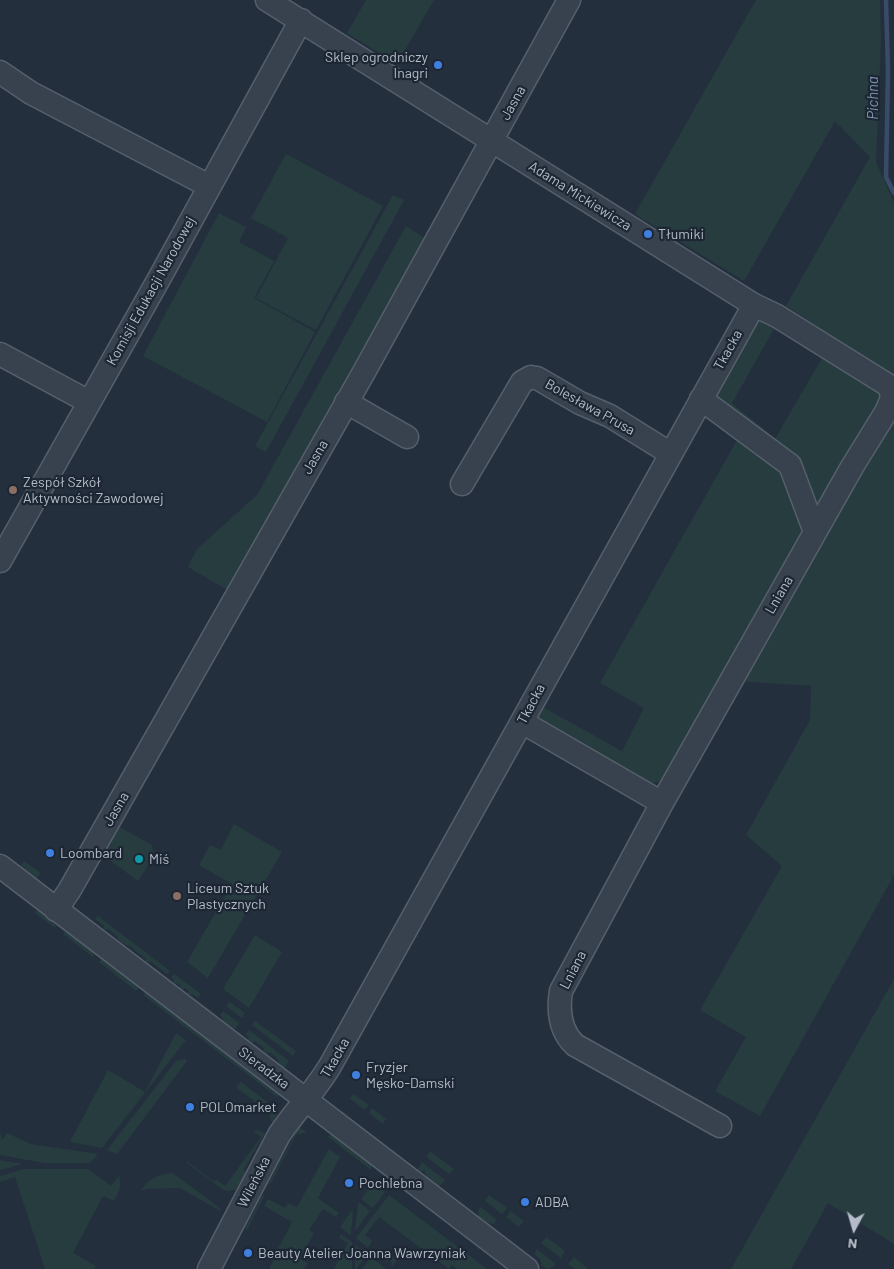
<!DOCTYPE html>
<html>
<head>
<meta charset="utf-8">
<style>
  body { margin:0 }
  #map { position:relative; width:894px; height:1269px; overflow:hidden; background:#242f3e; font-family:Barlow,sans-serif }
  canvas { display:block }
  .north { position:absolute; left:829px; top:1204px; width:50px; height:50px; -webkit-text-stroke:4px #1d2633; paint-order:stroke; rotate:186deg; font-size:14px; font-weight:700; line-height:20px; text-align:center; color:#b4bcc9 }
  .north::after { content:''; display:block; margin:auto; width:18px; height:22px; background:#b4bcc9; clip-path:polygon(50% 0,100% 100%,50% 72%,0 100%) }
</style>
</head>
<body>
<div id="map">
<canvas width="894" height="1269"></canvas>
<div class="north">N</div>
</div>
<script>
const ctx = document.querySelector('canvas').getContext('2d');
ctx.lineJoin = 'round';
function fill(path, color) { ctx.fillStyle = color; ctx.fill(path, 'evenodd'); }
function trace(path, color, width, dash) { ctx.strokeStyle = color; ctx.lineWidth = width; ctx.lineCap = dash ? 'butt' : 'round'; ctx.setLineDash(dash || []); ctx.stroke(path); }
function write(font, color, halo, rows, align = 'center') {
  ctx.font = font + ' Barlow,sans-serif'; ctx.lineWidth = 4.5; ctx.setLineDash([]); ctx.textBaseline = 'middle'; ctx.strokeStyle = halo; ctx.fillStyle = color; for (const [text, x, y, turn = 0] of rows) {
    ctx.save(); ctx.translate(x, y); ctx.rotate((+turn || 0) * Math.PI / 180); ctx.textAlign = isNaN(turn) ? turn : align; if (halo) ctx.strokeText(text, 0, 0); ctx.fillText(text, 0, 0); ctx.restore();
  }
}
fill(new Path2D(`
  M 366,0 L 434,0 L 397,64 L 347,33 Z
  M 756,0 L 880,0 L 881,41 L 876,162 L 894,203 L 894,377 L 786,306 L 870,157 L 835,121 L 744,281 L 635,214 Z
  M 286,154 L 383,206 L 316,330 L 256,298 L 288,238 L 251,218 Z
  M 393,195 L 404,200 L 266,452 L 255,446 Z
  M 219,213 L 246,227 L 239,242 L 274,261 L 254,298 L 315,332 L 267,422 L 143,356 Z
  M 406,226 L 425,238 L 279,497 L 229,591 L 188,567 L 197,549 L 257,495 Z
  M 762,321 L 774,329 L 732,403 L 775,439 L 822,358 L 888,399 L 822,507 L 814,506 L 712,402 L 754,325 Z
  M 708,409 L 784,467 L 808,526 L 662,781 L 649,784 L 536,720 L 543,707 L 622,751 L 644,708 L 600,683 L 737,440 L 715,419 L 701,420 Z
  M 894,418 L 894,875 L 760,1116 L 715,1091 L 746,1037 L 700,1010 L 782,866 L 746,835 L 810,720 L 811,686 L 738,681 Z
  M 234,824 L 282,852 L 208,978 L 187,962 L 232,884 L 199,865 L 210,845 L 221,850 Z
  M 118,826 L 152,845 L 154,856 L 138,881 L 101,854 Z
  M 24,861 L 41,873 L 35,880 L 19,868 Z
  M 38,909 L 56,923 L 55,928 L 35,913 Z
  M 98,916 L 170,971 L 167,974 L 150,961 L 148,963 L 145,961 L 146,959 L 129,945 L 127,946 L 117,939 L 118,937 L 108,929 L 106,930 L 103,928 L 104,926 L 95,919 Z
  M 65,932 L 68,932 L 94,952 L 93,957 L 63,934 Z
  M 255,935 L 282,952 L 249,1008 L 223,989 Z
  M 101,960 L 104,960 L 138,985 L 139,988 L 136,991 L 99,962 Z
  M 174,974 L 201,994 L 198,998 L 192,994 L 190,995 L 187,993 L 189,991 L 185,988 L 183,990 L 180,988 L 181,986 L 178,983 L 176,984 L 173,982 L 174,980 L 171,977 Z
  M 894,979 L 894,1244 L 828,1203 L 791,1269 L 731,1269 Z
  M 145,992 L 147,992 L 280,1094 L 277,1097 L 143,995 Z
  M 230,1002 L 245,1013 L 242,1018 L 226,1006 Z
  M 223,1011 L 239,1023 L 236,1028 L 230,1029 L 223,1023 L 222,1017 L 220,1015 Z
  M 255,1021 L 296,1051 L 293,1056 L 252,1025 Z
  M 249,1030 L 289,1061 L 283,1070 L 280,1067 L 278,1059 L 269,1052 L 267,1054 L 263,1051 L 264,1048 L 254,1041 L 252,1043 L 248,1039 L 249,1037 L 245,1034 Z
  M 176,1033 L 186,1040 L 102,1148 L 70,1142 L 108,1070 L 145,1092 Z
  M 185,1059 L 187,1061 L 117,1154 L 107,1150 L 176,1061 Z
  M 241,1082 L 279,1111 L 273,1122 L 270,1120 L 270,1113 L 236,1087 Z
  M 353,1094 L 369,1105 L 365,1110 L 350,1099 Z
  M 372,1108 L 386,1119 L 383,1124 L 369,1113 Z
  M 299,1127 L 307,1132 L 296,1135 L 270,1185 L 269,1182 Z
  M 257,1130 L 265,1133 L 244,1169 L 247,1175 L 235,1190 L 226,1191 L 222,1189 L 186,1162 L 187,1161 L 213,1181 L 217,1180 L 225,1186 L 261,1137 L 253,1131 Z
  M 0,1132 L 2,1140 L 7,1133 L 31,1144 L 98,1154 L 90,1163 L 45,1163 L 0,1155 Z
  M 331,1133 L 371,1163 L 371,1170 L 328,1137 Z
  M 329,1149 L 340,1157 L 318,1198 L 339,1213 L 336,1217 L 323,1209 L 309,1230 L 314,1233 L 300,1259 L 308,1263 L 304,1269 L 269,1269 L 276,1256 L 275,1254 L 292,1222 L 264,1206 L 268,1199 L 285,1208 L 288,1203 L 297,1207 Z
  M 430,1151 L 454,1169 L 449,1174 L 426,1157 Z
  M 0,1160 L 23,1164 L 0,1170 Z
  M 422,1162 L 445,1180 L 441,1185 L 437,1185 L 427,1178 L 424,1170 L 422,1172 L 418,1170 Z
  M 24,1169 L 88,1169 L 111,1186 L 119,1176 C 122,1186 119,1192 114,1201 L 103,1196 L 73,1253 L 96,1266 L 94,1269 L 45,1269 L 15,1177 L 0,1182 L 0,1176 Z
  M 173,1173 L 221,1209 L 220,1211 L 180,1188 L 146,1189 L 141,1191 C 148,1178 159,1174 173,1173 Z
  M 373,1183 L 385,1192 L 373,1208 L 361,1199 Z
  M 265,1195 L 247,1230 L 245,1229 L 262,1196 Z
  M 389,1195 L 487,1269 L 457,1269 L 452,1265 L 449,1269 L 379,1217 L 365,1235 L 372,1241 L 368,1248 L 356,1238 Z
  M 489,1195 L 507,1208 L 502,1214 L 485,1201 Z
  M 359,1202 L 370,1211 L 355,1231 L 358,1204 Z
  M 481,1207 L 497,1220 L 494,1224 L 487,1223 L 479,1217 L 478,1210 Z
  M 353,1209 L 351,1236 L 340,1227 Z
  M 511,1211 L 524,1221 L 519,1227 L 506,1217 Z
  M 341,1234 L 352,1242 L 352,1269 L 334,1269 L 348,1243 L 339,1238 Z
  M 546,1237 L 565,1251 L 561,1258 L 541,1243 Z
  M 355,1245 L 368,1254 L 356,1269 L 355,1269 Z
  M 379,1247 L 397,1260 L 392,1267 L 391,1266 L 392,1263 L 389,1260 L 387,1262 L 374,1253 Z
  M 537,1249 L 556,1264 L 552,1268 L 547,1269 L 542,1266 L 540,1259 L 534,1254 Z
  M 371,1257 L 386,1269 L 362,1269 Z
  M 574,1257 L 587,1268 L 587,1269 L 575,1269 L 568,1264 Z`), '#263c3f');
trace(new Path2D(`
  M 886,0 L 888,71 L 886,177 L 894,193`), '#394c67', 4.5);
const minor = new Path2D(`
  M 267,0 L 754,305 L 777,316 L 894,389
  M 0,72 L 31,93 L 209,186
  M 0,354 L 89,402
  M 701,399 L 790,465 L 815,532
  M 346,402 L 407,437
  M 462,484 L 522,382 L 531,377 L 537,378 L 580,403 L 610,416 L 671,454
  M 0,561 L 160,277 L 301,20
  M 522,722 L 662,803
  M 0,866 L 527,1269
  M 56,910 L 69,891 L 364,372 L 569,0
  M 720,1126 L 575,1045 C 560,1031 558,1010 561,991 L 662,803 L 852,467 L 886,412 L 892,398 L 890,387
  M 209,1269 L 279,1135 C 295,1111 315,1091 330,1066 L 754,305`);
trace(minor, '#565f6c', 25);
trace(minor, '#38414e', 22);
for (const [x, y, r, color] of [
  [438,65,5,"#3f7fe0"],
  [648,234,5,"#3f7fe0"],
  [13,490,5,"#8d6e63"],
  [50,853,5,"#3f7fe0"],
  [139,859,5,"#0f9aa8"],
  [177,896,5,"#8d6e63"],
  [356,1075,5,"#3f7fe0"],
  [190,1107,5,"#3f7fe0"],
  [349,1183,5,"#3f7fe0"],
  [525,1202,5,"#3f7fe0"],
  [248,1253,5,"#3f7fe0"]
]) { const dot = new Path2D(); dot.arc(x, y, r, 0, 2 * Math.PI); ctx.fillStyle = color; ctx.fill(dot); trace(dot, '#1d2633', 2); }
write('14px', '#b4bcc9', '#1d2633', [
  ["Sklep ogrodniczy",428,57,"right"],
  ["Inagri",428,73,"right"],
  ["Tłumiki",658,234],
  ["Zespół Szkół",23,482],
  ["Aktywności Zawodowej",23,498],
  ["Loombard",60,853],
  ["Miś",149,859],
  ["Liceum Sztuk",187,888],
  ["Plastycznych",187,904],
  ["Fryzjer",366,1067],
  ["Męsko-Damski",366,1083],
  ["POLOmarket",200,1107],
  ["Pochlebna",359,1183],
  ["ADBA",535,1202],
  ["Beauty Atelier Joanna Wawrzyniak",258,1253]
], 'left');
write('14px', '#b4bcc9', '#1d2633', [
  ["Jasna",513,103,-61],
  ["Adama Mickiewicza",580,196,32],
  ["Komisji Edukacji Narodowej",151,291,-61],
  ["Tkacka",728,350,-61],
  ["Bolesława Prusa",590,407,29],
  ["Jasna",315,457,-60],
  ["Lniana",779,595,-60],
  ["Tkacka",531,704,-62],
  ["Jasna",116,809,-60],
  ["Lniana",573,970,-63],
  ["Tkacka",335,1058,-60],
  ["Sieradzka",264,1068,37],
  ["Wileńska",254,1182,-63]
]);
write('italic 15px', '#7c92b1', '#1d2633', [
  ["Pichna",873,98,-90]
]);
</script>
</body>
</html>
